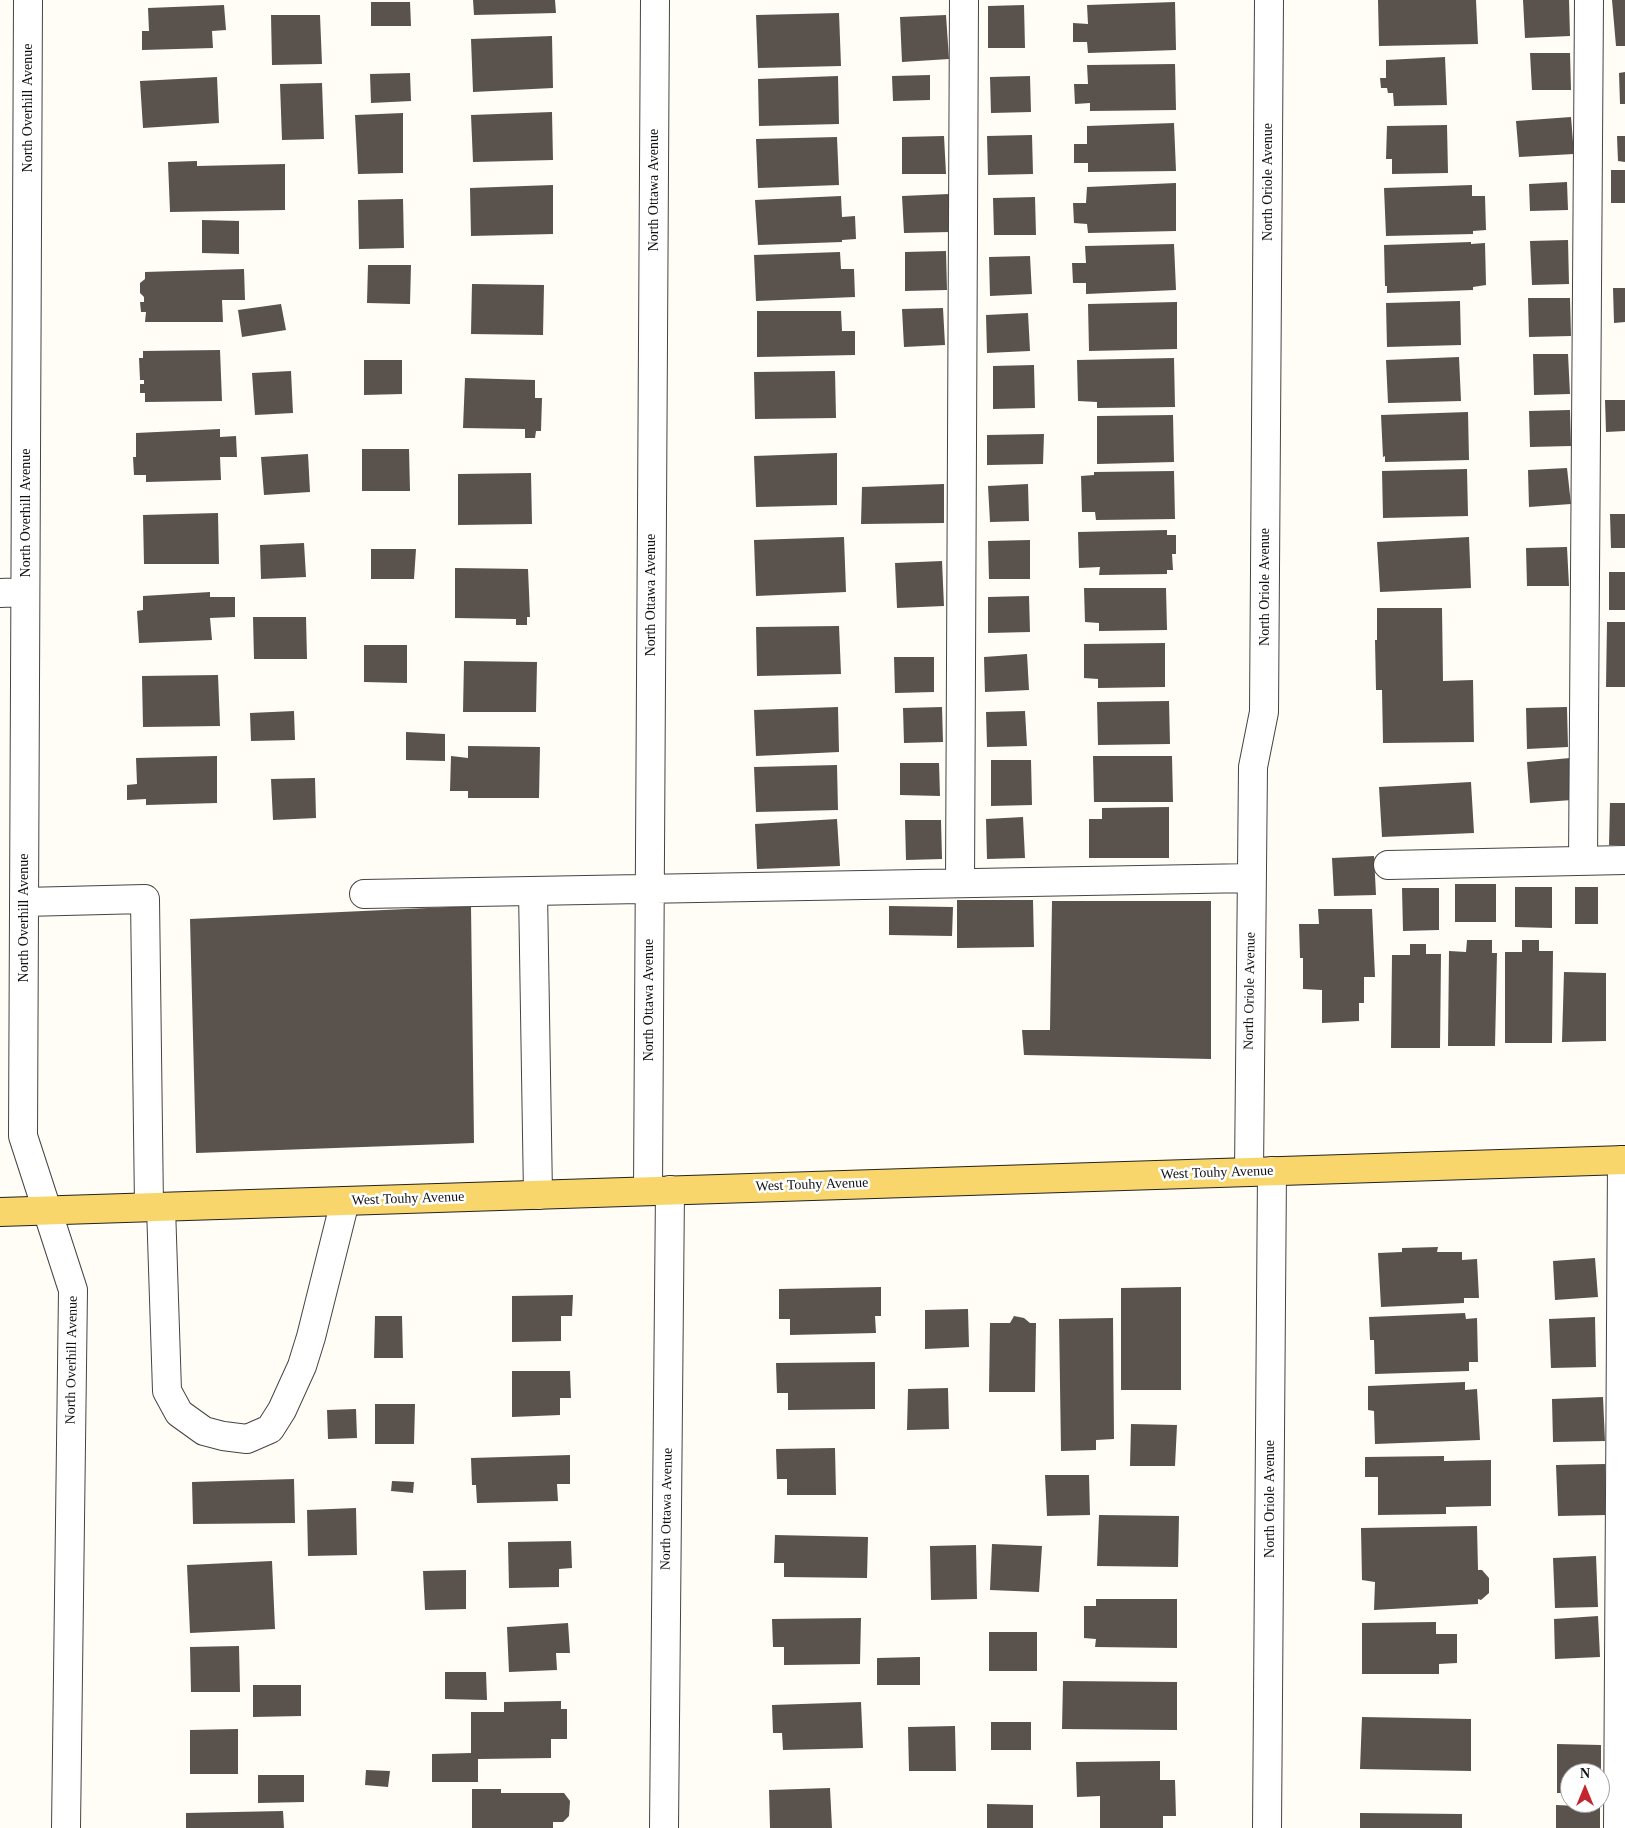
<!DOCTYPE html>
<html>
<head>
<meta charset="utf-8">
<style>
  body { margin:0 }
  #map { position:relative; width:1625px; height:1828px; overflow:hidden; background:#fffdf5; font-family:Georgia,serif }
  canvas { display:block }
  .north { position:absolute; left:1560px; top:1763px; width:50px; height:50px; box-sizing:border-box; background:#fff; border:1px solid #a0a0a0; border-radius:50%; rotate:0deg; font-size:14px; font-weight:700; line-height:20px; text-align:center; color:#111 }
  .north::after { content:''; display:block; margin:auto; width:18px; height:22px; background:#c4262e; clip-path:polygon(50% 0,100% 100%,50% 72%,0 100%) }
</style>
</head>
<body>
<div id="map">
<canvas width="1625" height="1828"></canvas>
<div class="north">N</div>
</div>
<script>
const ctx = document.querySelector('canvas').getContext('2d');
ctx.lineJoin = 'round';
function fill(path, color) { ctx.fillStyle = color; ctx.fill(path, 'evenodd'); }
function trace(path, color, width, dash) { ctx.strokeStyle = color; ctx.lineWidth = width; ctx.lineCap = dash ? 'butt' : 'round'; ctx.setLineDash(dash || []); ctx.stroke(path); }
function write(font, color, halo, rows, align = 'center') {
  ctx.font = font + ' Georgia,serif'; ctx.lineWidth = 5; ctx.setLineDash([]); ctx.textBaseline = 'middle'; ctx.strokeStyle = halo; ctx.fillStyle = color; for (const [text, x, y, turn = 0] of rows) {
    ctx.save(); ctx.translate(x, y); ctx.rotate((+turn || 0) * Math.PI / 180); ctx.textAlign = isNaN(turn) ? turn : align; if (halo) ctx.strokeText(text, 0, 0); ctx.fillText(text, 0, 0); ctx.restore();
  }
}
fill(new Path2D(`
  M 473,0 L 555,0 L 556,13 L 474,15 Z
  M 1378,0 L 1476,0 L 1478,44 L 1379,46 Z
  M 1523,0 L 1569,0 L 1570,36 L 1525,38 Z
  M 1612,0 L 1625,0 L 1625,46 L 1616,46 Z
  M 371,2 L 410,2 L 411,26 L 371,26 Z
  M 1175,2 L 1176,50 L 1088,53 L 1087,42 L 1073,42 L 1073,23 L 1088,24 L 1087,5 Z
  M 224,5 L 226,30 L 212,31 L 213,48 L 142,50 L 142,31 L 149,31 L 148,8 Z
  M 1024,5 L 1025,48 L 988,48 L 988,6 Z
  M 839,13 L 841,66 L 758,68 L 756,15 Z
  M 271,15 L 320,15 L 322,64 L 272,65 Z
  M 946,15 L 949,59 L 902,62 L 900,17 Z
  M 552,36 L 553,88 L 473,92 L 471,39 Z
  M 1530,53 L 1570,53 L 1571,90 L 1532,90 Z
  M 1445,57 L 1447,105 L 1394,106 L 1393,93 L 1388,93 L 1387,88 L 1381,88 L 1380,78 L 1386,78 L 1386,60 Z
  M 1175,64 L 1176,110 L 1090,111 L 1090,103 L 1075,104 L 1074,84 L 1088,84 L 1087,65 Z
  M 1625,72 L 1625,104 L 1620,104 L 1619,73 Z
  M 410,73 L 411,101 L 371,103 L 370,74 Z
  M 930,75 L 930,100 L 893,101 L 892,76 Z
  M 838,76 L 839,124 L 759,126 L 758,79 Z
  M 1030,76 L 1031,112 L 991,113 L 990,77 Z
  M 217,77 L 219,123 L 143,128 L 140,81 Z
  M 322,83 L 324,139 L 282,140 L 280,84 Z
  M 552,112 L 553,160 L 473,162 L 471,115 Z
  M 403,113 L 403,173 L 358,174 L 355,115 Z
  M 1571,117 L 1574,154 L 1519,157 L 1516,121 Z
  M 1174,123 L 1176,171 L 1088,172 L 1088,163 L 1074,163 L 1074,144 L 1087,144 L 1087,126 Z
  M 1447,125 L 1448,173 L 1392,174 L 1392,159 L 1386,159 L 1387,126 Z
  M 1032,135 L 1033,174 L 988,175 L 987,136 Z
  M 944,136 L 946,174 L 902,174 L 902,137 Z
  M 1617,136 L 1625,136 L 1625,162 L 1618,161 Z
  M 837,137 L 839,185 L 758,188 L 756,139 Z
  M 197,161 L 197,166 L 285,164 L 285,210 L 170,212 L 168,162 Z
  M 1611,170 L 1625,170 L 1625,203 L 1611,203 Z
  M 1567,182 L 1568,210 L 1530,211 L 1529,184 Z
  M 1176,183 L 1176,231 L 1088,233 L 1087,224 L 1074,223 L 1073,203 L 1086,203 L 1087,187 Z
  M 553,185 L 553,234 L 471,236 L 470,188 Z
  M 1472,185 L 1472,196 L 1485,196 L 1486,230 L 1473,231 L 1473,234 L 1386,236 L 1384,188 Z
  M 949,194 L 950,232 L 904,233 L 902,196 Z
  M 841,196 L 842,217 L 855,216 L 856,239 L 842,240 L 842,242 L 758,245 L 755,200 Z
  M 1035,197 L 1036,235 L 994,235 L 993,198 Z
  M 403,199 L 404,248 L 359,249 L 358,200 Z
  M 202,220 L 239,221 L 239,254 L 202,253 Z
  M 1568,240 L 1569,284 L 1532,285 L 1530,241 Z
  M 1471,242 L 1471,244 L 1485,243 L 1486,285 L 1473,287 L 1473,290 L 1387,293 L 1387,286 L 1385,286 L 1384,245 Z
  M 1174,244 L 1176,290 L 1086,294 L 1086,283 L 1073,283 L 1072,263 L 1086,263 L 1085,246 Z
  M 946,251 L 947,290 L 905,291 L 905,252 Z
  M 840,252 L 841,269 L 854,269 L 855,297 L 756,301 L 754,255 Z
  M 1030,256 L 1032,294 L 990,296 L 989,257 Z
  M 368,265 L 411,265 L 410,304 L 367,303 Z
  M 244,269 L 245,300 L 222,300 L 223,322 L 145,322 L 146,312 L 141,312 L 140,302 L 144,302 L 144,297 L 140,293 L 140,283 L 145,279 L 145,272 Z
  M 472,284 L 544,285 L 543,335 L 471,334 Z
  M 1613,288 L 1625,288 L 1625,322 L 1614,323 Z
  M 1528,298 L 1570,298 L 1571,336 L 1529,337 Z
  M 1460,301 L 1461,345 L 1387,347 L 1386,303 Z
  M 1177,302 L 1177,349 L 1089,351 L 1088,304 Z
  M 281,304 L 286,330 L 242,337 L 238,310 Z
  M 943,308 L 945,345 L 904,347 L 902,309 Z
  M 757,311 L 841,311 L 842,331 L 855,331 L 855,355 L 757,357 Z
  M 1028,313 L 1030,351 L 987,353 L 986,315 Z
  M 220,350 L 222,401 L 145,402 L 145,393 L 140,393 L 140,384 L 144,384 L 144,380 L 140,380 L 139,358 L 143,358 L 143,351 Z
  M 1533,354 L 1568,354 L 1570,394 L 1534,395 Z
  M 1459,357 L 1461,401 L 1388,403 L 1386,360 Z
  M 1174,358 L 1175,407 L 1097,408 L 1097,402 L 1078,401 L 1077,360 Z
  M 364,360 L 402,360 L 402,394 L 364,395 Z
  M 1034,365 L 1035,408 L 993,409 L 993,366 Z
  M 291,371 L 293,413 L 255,415 L 252,373 Z
  M 835,371 L 836,418 L 755,419 L 754,372 Z
  M 465,378 L 535,380 L 535,398 L 542,398 L 541,431 L 536,431 L 535,438 L 525,438 L 525,429 L 463,428 Z
  M 1605,400 L 1625,400 L 1625,431 L 1606,432 Z
  M 1570,410 L 1571,446 L 1530,447 L 1529,411 Z
  M 1468,412 L 1469,460 L 1385,462 L 1385,456 L 1383,457 L 1381,415 Z
  M 1173,415 L 1174,462 L 1097,464 L 1097,416 Z
  M 220,429 L 220,437 L 236,436 L 237,457 L 220,457 L 221,480 L 146,482 L 146,475 L 134,475 L 133,457 L 136,457 L 136,433 Z
  M 1044,434 L 1043,464 L 987,465 L 987,435 Z
  M 362,449 L 409,449 L 410,491 L 362,491 Z
  M 837,453 L 837,505 L 756,507 L 754,456 Z
  M 308,454 L 310,492 L 264,495 L 261,457 Z
  M 1567,468 L 1571,504 L 1529,507 L 1528,470 Z
  M 1467,469 L 1468,516 L 1383,518 L 1382,471 Z
  M 1174,471 L 1175,519 L 1096,520 L 1095,512 L 1082,512 L 1081,476 L 1094,475 L 1094,472 Z
  M 531,473 L 532,524 L 458,525 L 458,474 Z
  M 944,484 L 944,523 L 861,524 L 862,487 Z
  M 1028,484 L 1029,521 L 990,522 L 988,486 Z
  M 218,513 L 219,564 L 144,564 L 143,515 Z
  M 1610,514 L 1625,514 L 1625,548 L 1611,548 Z
  M 1167,530 L 1167,535 L 1176,535 L 1176,554 L 1172,554 L 1173,570 L 1167,570 L 1167,574 L 1099,575 L 1100,567 L 1079,568 L 1078,532 Z
  M 844,537 L 846,592 L 756,596 L 754,540 Z
  M 1469,537 L 1471,588 L 1380,592 L 1377,542 Z
  M 1030,540 L 1030,579 L 989,579 L 988,541 Z
  M 304,543 L 306,577 L 261,579 L 260,545 Z
  M 1567,547 L 1569,586 L 1527,586 L 1526,548 Z
  M 371,549 L 416,549 L 414,579 L 371,579 Z
  M 942,561 L 944,606 L 897,608 L 895,563 Z
  M 455,568 L 528,569 L 530,617 L 527,617 L 527,625 L 516,625 L 516,619 L 455,618 Z
  M 1609,572 L 1625,572 L 1625,610 L 1609,610 Z
  M 1084,588 L 1166,588 L 1167,630 L 1099,631 L 1099,623 L 1085,622 Z
  M 210,592 L 210,597 L 235,597 L 235,617 L 210,618 L 212,640 L 139,643 L 137,611 L 143,610 L 143,596 Z
  M 1029,596 L 1030,632 L 988,633 L 988,597 Z
  M 1377,608 L 1442,608 L 1443,681 L 1473,680 L 1474,742 L 1383,743 L 1382,690 L 1376,690 L 1375,640 L 1377,640 Z
  M 253,617 L 306,617 L 307,659 L 254,659 Z
  M 1607,622 L 1625,622 L 1625,687 L 1606,687 Z
  M 839,626 L 841,674 L 757,676 L 756,627 Z
  M 1165,643 L 1165,687 L 1098,688 L 1098,679 L 1084,678 L 1084,644 Z
  M 364,645 L 407,645 L 407,683 L 364,682 Z
  M 1027,654 L 1029,690 L 985,692 L 984,657 Z
  M 894,657 L 934,657 L 934,692 L 895,693 Z
  M 464,661 L 537,662 L 536,712 L 463,712 Z
  M 218,675 L 220,726 L 143,727 L 142,676 Z
  M 1169,701 L 1170,744 L 1098,745 L 1097,702 Z
  M 838,707 L 839,752 L 756,756 L 754,710 Z
  M 942,707 L 943,742 L 904,743 L 903,708 Z
  M 1567,707 L 1568,747 L 1527,749 L 1526,708 Z
  M 294,711 L 295,740 L 251,741 L 250,713 Z
  M 1025,711 L 1027,746 L 987,747 L 986,712 Z
  M 406,732 L 445,734 L 445,761 L 406,760 Z
  M 468,746 L 540,747 L 539,798 L 468,798 L 468,791 L 450,791 L 451,756 L 468,758 Z
  M 217,756 L 217,803 L 146,805 L 146,799 L 127,800 L 127,785 L 137,784 L 136,758 Z
  M 1093,756 L 1172,756 L 1173,802 L 1094,802 Z
  M 1570,758 L 1572,800 L 1530,803 L 1527,762 Z
  M 991,760 L 1031,760 L 1032,805 L 991,806 Z
  M 900,763 L 939,763 L 940,796 L 900,795 Z
  M 837,765 L 838,810 L 756,812 L 754,767 Z
  M 315,778 L 316,818 L 273,820 L 271,779 Z
  M 1471,782 L 1474,833 L 1382,837 L 1379,787 Z
  M 1610,803 L 1625,803 L 1625,845 L 1609,845 Z
  M 1169,807 L 1169,858 L 1089,858 L 1089,819 L 1102,819 L 1102,808 Z
  M 1023,817 L 1025,858 L 987,859 L 986,819 Z
  M 837,819 L 840,866 L 757,869 L 755,824 Z
  M 905,820 L 941,820 L 942,859 L 906,860 Z
  M 1374,856 L 1376,895 L 1334,896 L 1332,858 Z
  M 1455,884 L 1496,884 L 1496,922 L 1455,922 Z
  M 1515,887 L 1552,887 L 1552,928 L 1515,927 Z
  M 1575,887 L 1598,887 L 1598,924 L 1575,924 Z
  M 1402,888 L 1439,888 L 1439,930 L 1403,931 Z
  M 957,900 L 1033,900 L 1034,947 L 957,948 Z
  M 1052,901 L 1211,901 L 1211,1059 L 1024,1055 L 1022,1030 L 1050,1030 Z
  M 471,906 L 474,1143 L 196,1153 L 190,919 Z
  M 889,906 L 953,907 L 952,936 L 889,935 Z
  M 1318,909 L 1372,909 L 1375,977 L 1364,977 L 1364,1003 L 1359,1003 L 1359,1021 L 1322,1023 L 1322,990 L 1303,989 L 1303,958 L 1300,958 L 1299,924 L 1319,924 Z
  M 1467,940 L 1492,940 L 1492,953 L 1497,953 L 1495,1046 L 1448,1046 L 1449,951 L 1466,952 Z
  M 1522,940 L 1539,940 L 1539,951 L 1553,951 L 1552,1043 L 1505,1043 L 1505,952 L 1522,952 Z
  M 1410,944 L 1426,944 L 1426,954 L 1441,954 L 1440,1048 L 1391,1048 L 1392,955 L 1410,955 Z
  M 1564,972 L 1606,973 L 1606,1041 L 1562,1042 Z
  M 1438,1247 L 1437,1252 L 1462,1252 L 1462,1260 L 1477,1259 L 1479,1298 L 1464,1298 L 1464,1303 L 1381,1307 L 1378,1253 L 1402,1252 L 1402,1248 Z
  M 1595,1258 L 1598,1297 L 1555,1300 L 1553,1261 Z
  M 881,1287 L 881,1316 L 875,1316 L 876,1333 L 790,1335 L 790,1319 L 779,1319 L 779,1289 Z
  M 1181,1287 L 1181,1390 L 1121,1390 L 1121,1288 Z
  M 573,1295 L 572,1316 L 561,1316 L 561,1341 L 512,1342 L 512,1296 Z
  M 968,1309 L 969,1347 L 925,1349 L 925,1310 Z
  M 1465,1313 L 1466,1319 L 1477,1318 L 1478,1362 L 1469,1362 L 1469,1371 L 1375,1374 L 1374,1340 L 1370,1340 L 1369,1317 Z
  M 375,1316 L 402,1316 L 403,1358 L 374,1358 Z
  M 1014,1316 L 1024,1318 L 1030,1323 L 1036,1323 L 1035,1392 L 989,1392 L 990,1323 L 1010,1323 Z
  M 1595,1317 L 1596,1367 L 1551,1368 L 1549,1319 Z
  M 1113,1318 L 1114,1439 L 1096,1440 L 1096,1450 L 1061,1451 L 1059,1319 Z
  M 875,1362 L 875,1409 L 788,1410 L 788,1393 L 777,1393 L 776,1363 Z
  M 512,1371 L 570,1371 L 571,1398 L 560,1398 L 560,1415 L 512,1417 Z
  M 1465,1382 L 1465,1390 L 1477,1389 L 1480,1440 L 1375,1444 L 1374,1411 L 1368,1410 L 1368,1386 Z
  M 948,1388 L 949,1429 L 907,1430 L 908,1389 Z
  M 1603,1397 L 1605,1441 L 1553,1442 L 1552,1399 Z
  M 375,1404 L 415,1404 L 414,1444 L 375,1444 Z
  M 356,1409 L 357,1438 L 328,1439 L 327,1410 Z
  M 1131,1424 L 1177,1425 L 1175,1466 L 1130,1466 Z
  M 835,1448 L 836,1495 L 787,1495 L 787,1479 L 777,1479 L 776,1449 Z
  M 570,1455 L 570,1484 L 557,1484 L 558,1501 L 477,1503 L 476,1485 L 472,1485 L 471,1458 Z
  M 1444,1456 L 1444,1461 L 1491,1460 L 1491,1506 L 1446,1507 L 1446,1514 L 1378,1515 L 1378,1477 L 1365,1477 L 1365,1457 Z
  M 1605,1464 L 1606,1515 L 1558,1516 L 1556,1465 Z
  M 1045,1475 L 1089,1475 L 1090,1515 L 1047,1516 Z
  M 294,1479 L 295,1523 L 193,1524 L 192,1482 Z
  M 392,1481 L 414,1482 L 413,1493 L 391,1491 Z
  M 356,1508 L 357,1555 L 308,1556 L 307,1510 Z
  M 1099,1515 L 1179,1516 L 1178,1567 L 1097,1566 Z
  M 1477,1526 L 1478,1570 L 1482,1570 L 1489,1578 L 1489,1593 L 1481,1600 L 1478,1599 L 1478,1604 L 1374,1610 L 1375,1582 L 1362,1580 L 1361,1528 Z
  M 775,1535 L 868,1537 L 867,1578 L 784,1577 L 784,1563 L 774,1563 Z
  M 571,1541 L 572,1568 L 559,1569 L 559,1587 L 509,1588 L 508,1542 Z
  M 992,1544 L 1042,1546 L 1039,1592 L 990,1590 Z
  M 976,1545 L 977,1599 L 931,1600 L 930,1546 Z
  M 1596,1556 L 1598,1607 L 1555,1608 L 1553,1558 Z
  M 272,1561 L 275,1629 L 190,1633 L 187,1565 Z
  M 466,1570 L 466,1609 L 425,1610 L 423,1571 Z
  M 1096,1599 L 1177,1599 L 1177,1648 L 1095,1647 L 1096,1639 L 1084,1638 L 1084,1606 L 1096,1606 Z
  M 1598,1616 L 1600,1657 L 1555,1659 L 1554,1619 Z
  M 861,1618 L 860,1664 L 784,1665 L 784,1647 L 773,1647 L 772,1619 Z
  M 1436,1622 L 1436,1634 L 1457,1634 L 1457,1663 L 1439,1664 L 1439,1674 L 1362,1674 L 1362,1623 Z
  M 568,1623 L 570,1653 L 556,1653 L 557,1670 L 509,1672 L 507,1627 Z
  M 989,1632 L 1037,1632 L 1037,1671 L 989,1671 Z
  M 239,1646 L 240,1692 L 191,1692 L 190,1647 Z
  M 920,1657 L 920,1685 L 877,1685 L 877,1658 Z
  M 445,1672 L 486,1672 L 487,1700 L 445,1699 Z
  M 1063,1681 L 1177,1682 L 1177,1730 L 1062,1729 Z
  M 253,1685 L 301,1685 L 301,1716 L 253,1717 Z
  M 561,1701 L 561,1709 L 567,1709 L 567,1739 L 551,1739 L 551,1758 L 478,1759 L 478,1782 L 432,1782 L 432,1754 L 471,1753 L 471,1712 L 504,1712 L 504,1702 Z
  M 861,1702 L 863,1748 L 783,1750 L 782,1733 L 773,1733 L 772,1705 Z
  M 1362,1717 L 1471,1719 L 1471,1771 L 1360,1769 Z
  M 991,1722 L 1031,1722 L 1031,1750 L 991,1750 Z
  M 955,1726 L 956,1771 L 909,1771 L 908,1727 Z
  M 238,1729 L 238,1774 L 190,1774 L 190,1730 Z
  M 1557,1744 L 1601,1745 L 1601,1773 L 1570,1773 L 1570,1793 L 1557,1793 Z
  M 1160,1761 L 1160,1780 L 1175,1780 L 1176,1816 L 1163,1816 L 1163,1828 L 1100,1828 L 1100,1796 L 1077,1797 L 1076,1762 Z
  M 366,1770 L 390,1771 L 388,1787 L 365,1785 Z
  M 258,1775 L 304,1775 L 304,1802 L 258,1803 Z
  M 830,1788 L 832,1828 L 770,1828 L 769,1790 Z
  M 472,1789 L 501,1789 L 501,1793 L 564,1793 L 570,1801 L 569,1816 L 563,1822 L 553,1822 L 553,1828 L 472,1828 Z
  M 987,1804 L 1033,1805 L 1033,1828 L 987,1828 Z
  M 1556,1805 L 1600,1807 L 1600,1828 L 1556,1828 Z
  M 283,1811 L 284,1828 L 186,1828 L 186,1813 Z
  M 1360,1813 L 1462,1814 L 1462,1828 L 1360,1828 Z`), '#5a524d');
const minor = new Path2D(`
  M 28,0 L 23,1136 L 73,1290 L 66,1828
  M 0,593 L 25,592
  M 1583,861 L 1589,0
  M 1388,865 L 1625,860
  M 960,883 L 964,0
  M 533,891 L 538,1195
  M 364,894 L 1252,878
  M 24,902 L 145,899 L 149,1207
  M 1249,1172 L 1253,767 L 1264,712 L 1269,0
  M 648,1191 L 655,0
  M 161,1207 L 167,1391 L 179,1413 L 204,1431 L 223,1436 L 247,1439 L 270,1429 L 282,1410 L 302,1366 L 311,1337 L 345,1201
  M 664,1828 L 670,1190
  M 1267,1828 L 1272,1171
  M 1618,1828 L 1622,1160`);
const major = new Path2D(`
  M 0,1212 L 1625,1160`);
trace(minor, '#444', 30);
trace(major, '#222', 30);
trace(minor, '#fff', 28);
trace(major, '#f9d66b', 28);
write('14px', '#111', '#fff', [
  ["North Overhill Avenue",28,108,-90],
  ["North Oriole Avenue",1268,182,-90],
  ["North Ottawa Avenue",654,190,-90],
  ["North Overhill Avenue",26,513,-90],
  ["North Oriole Avenue",1265,587,-90],
  ["North Ottawa Avenue",651,595,-90],
  ["North Overhill Avenue",24,918,-90],
  ["North Oriole Avenue",1250,991,-89],
  ["North Ottawa Avenue",649,1000,-90],
  ["West Touhy Avenue",1217,1173,-2],
  ["West Touhy Avenue",812,1185,-2],
  ["West Touhy Avenue",408,1199,-2],
  ["North Overhill Avenue",72,1360,-89],
  ["North Oriole Avenue",1270,1499,-90],
  ["North Ottawa Avenue",667,1509,-89]
]);
</script>
</body>
</html>
